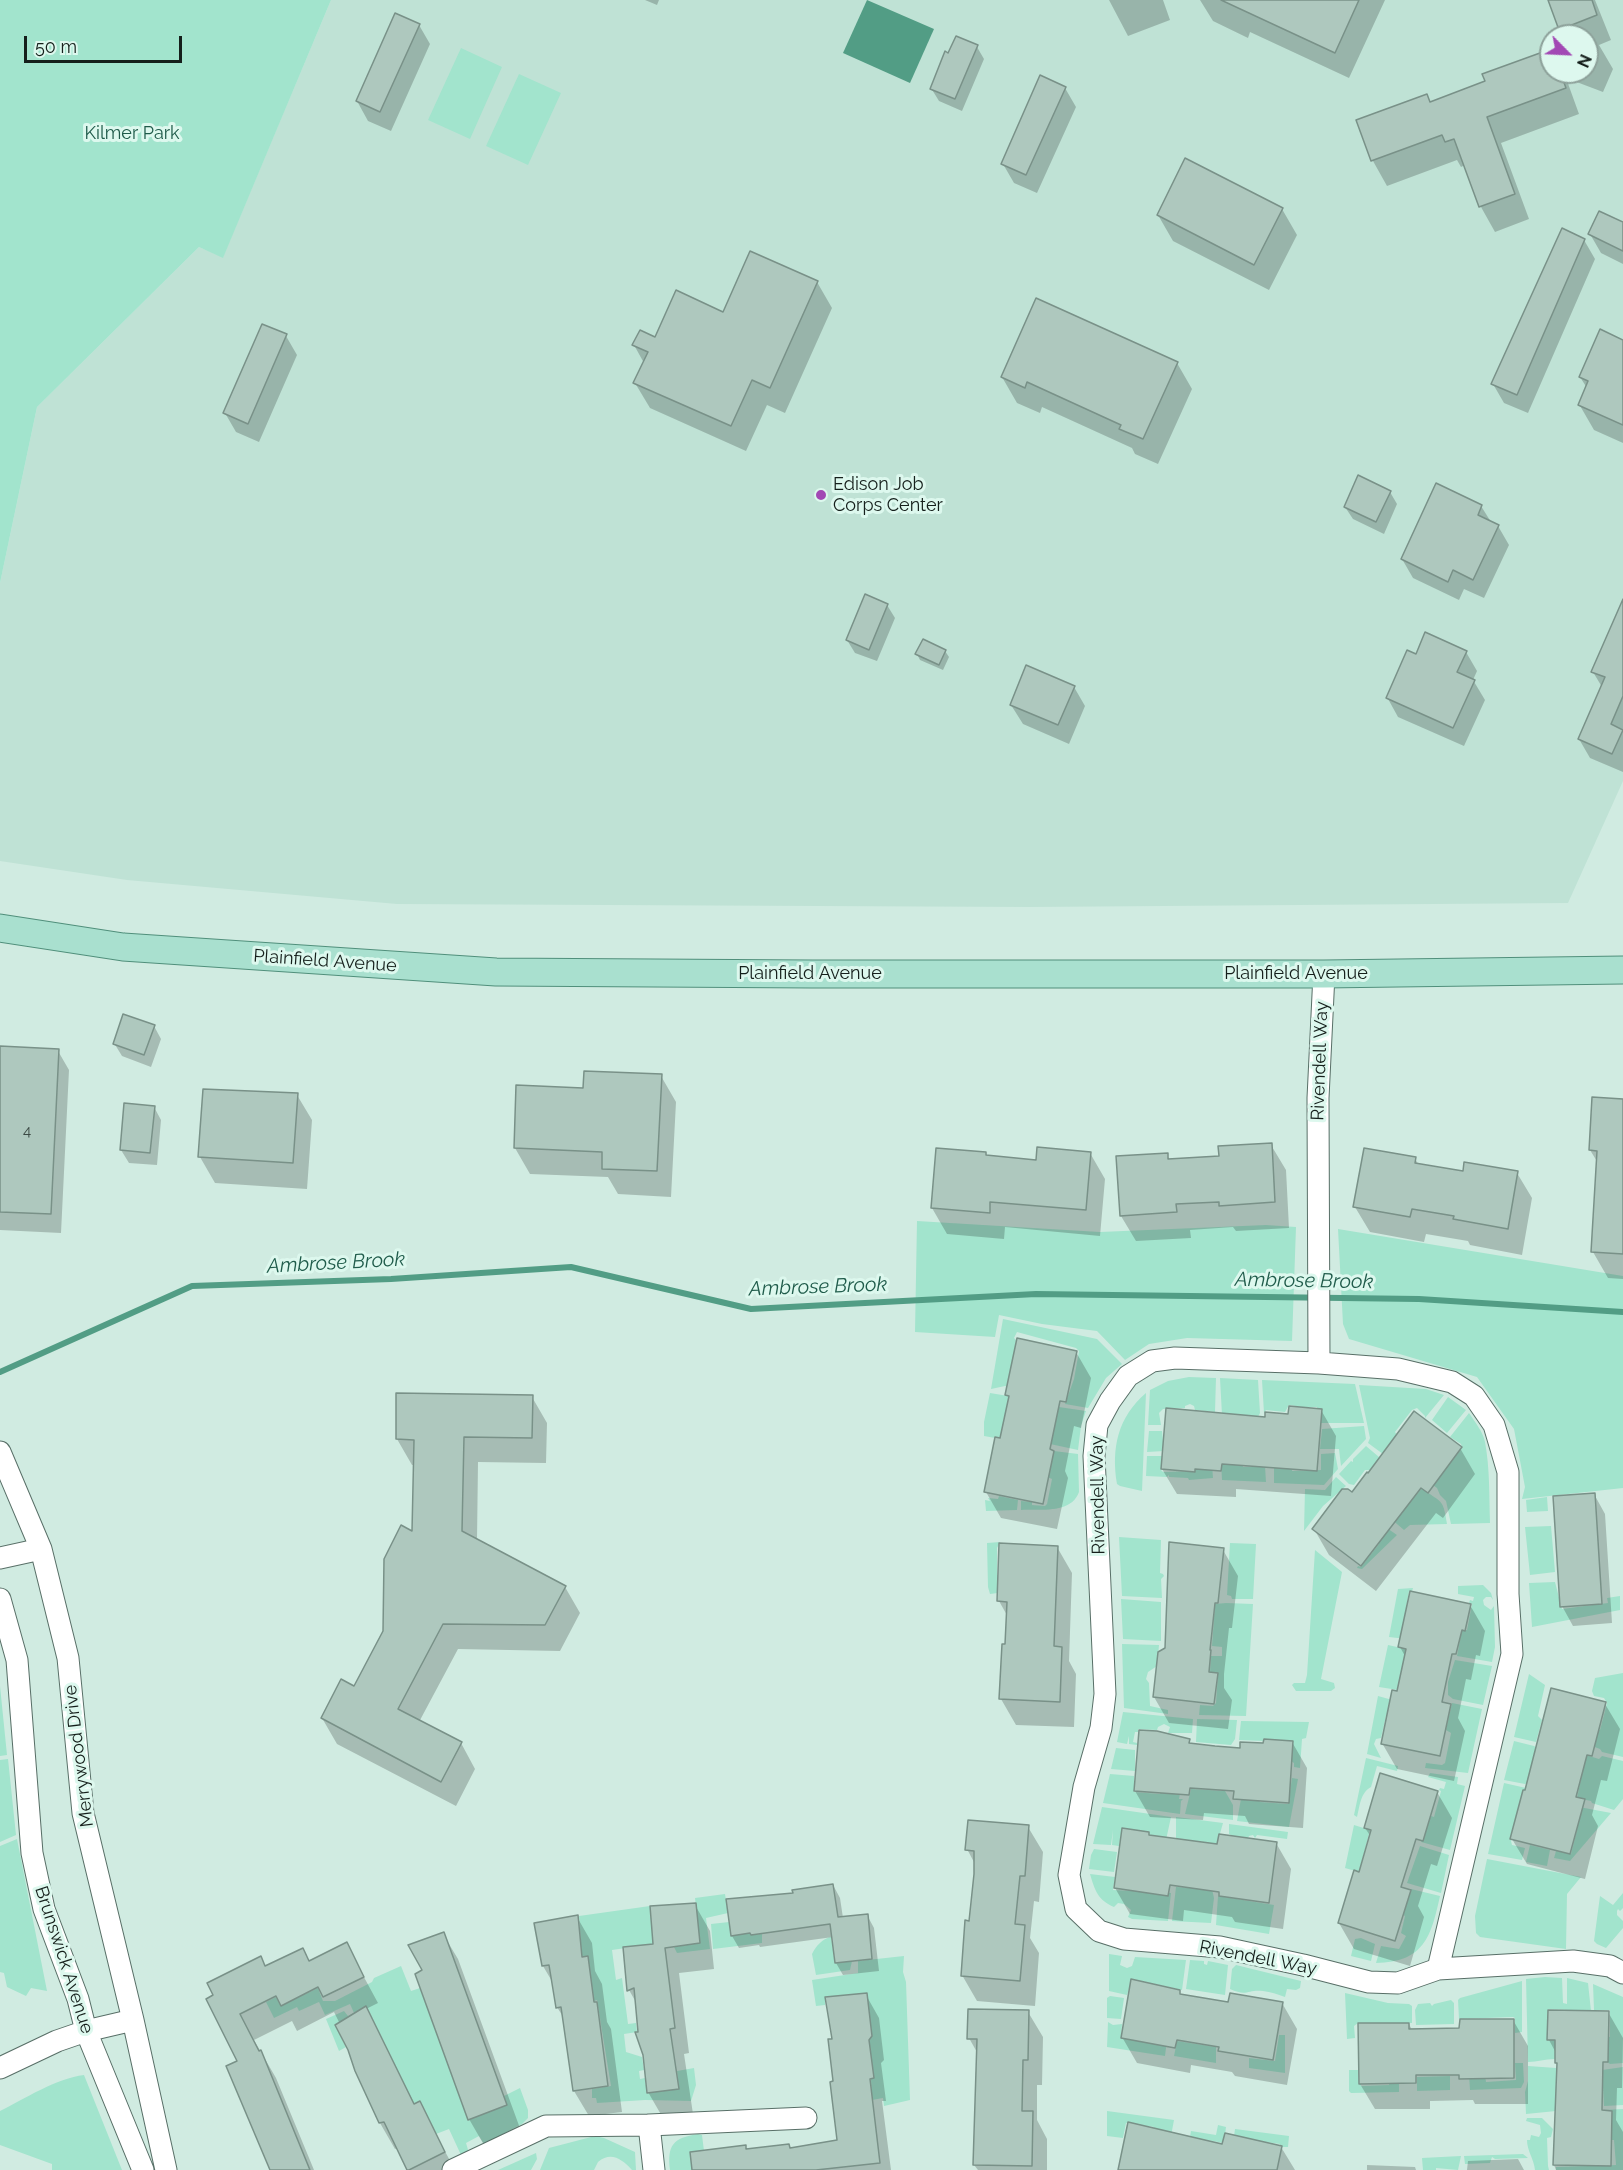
<!DOCTYPE html>
<html>
<head>
<meta charset="utf-8">
<style>
  body { margin:0 }
  #map { position:relative; width:1623px; height:2170px; overflow:hidden; background:#d0ebe1; font-family:Raleway,sans-serif }
  canvas { display:block }
  .north { position:absolute; left:1539px; top:24px; width:60px; height:60px; box-sizing:border-box; background:#ddf8ee; border:2px solid #8da19a; border-radius:50%; rotate:114deg; font-size:16px; font-weight:700; line-height:24px; text-align:center; color:#151f1b }
  .north::after { content:''; display:block; margin:auto; width:21px; height:27px; background:#a248b4; clip-path:polygon(50% 0,100% 100%,50% 72%,0 100%) }
  .scale { position:absolute; left:24px; top:36px; width:158px; height:27px; box-sizing:border-box; border:3px solid #151f1b; border-top:0; padding-left:8px; font-size:18px; line-height:21px; white-space:nowrap; color:#151f1b; -webkit-text-stroke:4px #ddf8ee; paint-order:stroke }
</style>
</head>
<body>
<div id="map">
<canvas width="1623" height="2170"></canvas>
<div class="north">N</div>
<div class="scale">50 m</div>
</div>
<script>
const ctx = document.querySelector('canvas').getContext('2d');
ctx.lineJoin = 'round';
function fill(path, color) { ctx.fillStyle = color; ctx.fill(path, 'evenodd'); }
function trace(path, color, width, dash) { ctx.strokeStyle = color; ctx.lineWidth = width; ctx.lineCap = dash ? 'butt' : 'round'; ctx.setLineDash(dash || []); ctx.stroke(path); }
function write(font, color, halo, rows, align = 'center') {
  ctx.font = font + ' Raleway,sans-serif'; ctx.lineWidth = 6; ctx.setLineDash([]); ctx.textBaseline = 'middle'; ctx.strokeStyle = halo; ctx.fillStyle = color; for (const [text, x, y, turn = 0] of rows) {
    ctx.save(); ctx.translate(x, y); ctx.rotate((+turn || 0) * Math.PI / 180); ctx.textAlign = isNaN(turn) ? turn : align; if (halo) ctx.strokeText(text, 0, 0); ctx.fillText(text, 0, 0); ctx.restore();
  }
}
fill(new Path2D(`
  M 331,0 L 1623,0 L 1623,781 L 1568,903 L 1029,907 L 397,904 L 127,880 L 0,861 L 0,583 L 37,407 L 199,247 L 223,257 ZM 1551,36 L 1587,36 L 1587,72 L 1551,72 Z`), '#bfe2d5');
fill(new Path2D(`
  M 0,0 L 331,0 L 223,258 L 199,247 L 37,407 L 0,583 Z
  M 461,48 L 502,67 L 470,139 L 428,120 Z
  M 519,74 L 561,93 L 528,165 L 486,146 Z
  M 917,1221 L 1100,1232 L 1266,1225 L 1296,1227 L 1292,1341 L 1187,1338 L 1149,1344 L 1125,1360 L 1097,1331 L 1042,1324 L 999,1315 L 995,1337 L 915,1332 Z
  M 1338,1229 L 1623,1276 L 1623,1488 L 1522,1499 L 1525,1487 L 1514,1429 L 1477,1377 L 1349,1339 L 1343,1324 Z
  M 1003,1319 L 1097,1339 L 1122,1364 L 1106,1378 L 1088,1408 L 1065,1404 L 1074,1379 L 1079,1351 L 1076,1348 L 1017,1332 L 1014,1338 L 1016,1340 L 1012,1369 L 1016,1389 L 1005,1386 L 991,1389 Z
  M 1189,1377 L 1216,1378 L 1215,1412 L 1195,1410 L 1194,1406 L 1190,1404 L 1185,1406 L 1185,1408 L 1163,1409 L 1159,1413 L 1161,1425 L 1148,1425 L 1150,1390 L 1168,1381 Z
  M 1220,1378 L 1258,1380 L 1260,1413 L 1258,1417 L 1222,1415 Z
  M 1262,1380 L 1355,1384 L 1364,1423 L 1320,1423 L 1317,1407 L 1295,1408 L 1296,1406 L 1289,1405 L 1285,1412 L 1266,1410 L 1264,1413 Z
  M 1359,1385 L 1426,1389 L 1444,1395 L 1425,1418 L 1425,1416 L 1417,1408 L 1412,1410 L 1395,1432 L 1397,1435 L 1383,1454 L 1368,1443 L 1370,1438 Z
  M 990,1393 L 1014,1397 L 1009,1418 L 1004,1417 L 1001,1439 L 984,1436 L 984,1422 Z
  M 1146,1393 L 1142,1491 L 1120,1486 L 1117,1484 C 1111,1448 1118,1417 1146,1393 Z
  M 1448,1397 L 1466,1410 L 1447,1433 L 1432,1420 Z
  M 1059,1407 L 1086,1411 L 1081,1426 L 1078,1450 L 1050,1444 Z
  M 1469,1413 C 1475,1422 1483,1432 1485,1442 C 1490,1469 1489,1496 1490,1523 L 1451,1524 L 1446,1501 L 1440,1495 L 1437,1488 L 1427,1481 L 1444,1471 L 1462,1448 L 1461,1444 L 1450,1437 Z
  M 1364,1426 L 1366,1439 L 1341,1466 L 1339,1449 L 1320,1449 L 1322,1429 Z
  M 1149,1431 L 1162,1431 L 1164,1451 L 1147,1452 Z
  M 1366,1446 L 1379,1457 L 1379,1460 L 1373,1470 L 1365,1470 L 1354,1485 L 1349,1484 L 1339,1474 L 1351,1461 L 1353,1462 L 1353,1459 Z
  M 1046,1450 L 1078,1454 L 1079,1492 C 1071,1514 1041,1509 1021,1510 L 1021,1501 L 1032,1502 L 1032,1505 L 1045,1506 L 1047,1504 L 1052,1479 L 1047,1477 Z
  M 1335,1453 L 1338,1469 L 1324,1485 L 1274,1483 L 1274,1466 L 1292,1465 L 1292,1471 L 1321,1470 L 1321,1454 Z
  M 1147,1456 L 1162,1456 L 1161,1470 L 1163,1472 L 1193,1471 L 1194,1464 L 1212,1464 L 1213,1478 L 1189,1480 L 1188,1478 L 1169,1477 L 1169,1475 L 1167,1477 L 1146,1476 Z
  M 1242,1461 L 1243,1467 L 1265,1466 L 1266,1482 L 1222,1480 L 1221,1463 Z
  M 1336,1477 L 1346,1486 L 1323,1506 L 1304,1531 L 1305,1489 L 1325,1490 Z
  M 1422,1488 C 1441,1504 1443,1496 1447,1524 L 1410,1525 L 1404,1530 L 1390,1518 L 1408,1505 Z
  M 999,1496 L 1018,1500 L 1017,1510 L 986,1511 L 985,1500 L 990,1501 L 988,1498 L 998,1499 Z
  M 1547,1497 L 1548,1511 L 1527,1512 L 1526,1500 Z
  M 1384,1526 L 1397,1535 L 1362,1569 L 1357,1568 L 1358,1566 L 1361,1567 L 1379,1544 L 1374,1539 Z
  M 1551,1526 L 1555,1572 L 1530,1575 L 1525,1527 Z
  M 1119,1537 L 1161,1540 L 1160,1573 L 1163,1574 L 1164,1576 L 1161,1579 L 1162,1598 L 1122,1596 Z
  M 1000,1542 L 997,1548 L 997,1575 L 1007,1573 L 1005,1592 L 990,1594 L 988,1587 L 987,1543 Z
  M 1230,1543 L 1256,1544 L 1253,1599 L 1232,1599 L 1231,1596 L 1227,1595 Z
  M 1315,1550 L 1342,1572 L 1321,1679 L 1334,1683 L 1335,1688 L 1331,1691 L 1296,1691 L 1292,1685 L 1294,1683 L 1305,1683 L 1307,1675 Z
  M 1555,1582 L 1562,1609 L 1608,1603 L 1607,1598 L 1620,1596 L 1620,1610 L 1532,1627 L 1529,1583 Z
  M 1483,1585 L 1491,1593 L 1493,1600 L 1491,1597 L 1486,1597 L 1483,1600 L 1484,1605 L 1491,1610 L 1494,1606 L 1495,1647 L 1492,1662 L 1457,1656 L 1462,1630 L 1467,1630 L 1472,1604 L 1469,1603 L 1470,1600 L 1473,1601 L 1474,1597 L 1458,1594 L 1458,1586 Z
  M 1413,1588 L 1412,1591 L 1409,1591 L 1404,1620 L 1406,1639 L 1389,1637 L 1398,1589 Z
  M 1121,1599 L 1161,1602 L 1161,1641 L 1123,1639 Z
  M 1226,1603 L 1253,1604 L 1246,1716 L 1199,1715 L 1200,1705 L 1213,1706 L 1216,1703 L 1218,1673 L 1210,1672 L 1211,1656 L 1222,1656 L 1222,1647 L 1212,1646 L 1215,1604 Z
  M 1122,1644 L 1159,1645 L 1157,1666 L 1148,1672 L 1146,1679 L 1149,1683 L 1150,1706 L 1168,1710 L 1168,1714 L 1124,1708 Z
  M 1388,1645 L 1406,1649 L 1398,1690 L 1379,1687 Z
  M 1455,1660 L 1492,1666 L 1483,1705 L 1453,1699 L 1448,1695 L 1448,1682 Z
  M 1623,1673 L 1623,1757 L 1602,1752 L 1600,1749 L 1589,1745 L 1593,1729 L 1600,1730 L 1607,1703 L 1604,1698 L 1594,1696 L 1592,1691 L 1595,1678 Z
  M 1529,1674 L 1545,1685 L 1538,1716 L 1542,1720 L 1536,1742 L 1514,1737 Z
  M 0,1686 L 7,1755 L 0,1756 Z
  M 1378,1696 L 1396,1701 L 1392,1718 L 1386,1716 L 1381,1738 L 1376,1739 L 1374,1744 L 1381,1758 L 1367,1754 Z
  M 1452,1703 L 1482,1709 L 1468,1773 L 1425,1768 L 1426,1763 L 1442,1765 L 1445,1763 L 1451,1733 L 1446,1730 Z
  M 1123,1712 L 1193,1719 L 1192,1733 L 1168,1733 L 1170,1727 L 1164,1724 L 1158,1727 L 1157,1730 L 1138,1729 L 1138,1732 L 1135,1732 L 1133,1742 L 1137,1743 L 1137,1745 L 1129,1744 L 1129,1736 L 1127,1744 L 1117,1742 Z
  M 1197,1719 L 1237,1720 L 1235,1739 L 1231,1745 L 1196,1742 Z
  M 1241,1721 L 1309,1722 L 1306,1738 L 1302,1739 L 1300,1768 L 1294,1767 L 1294,1763 L 1264,1741 L 1239,1740 Z
  M 1514,1741 L 1534,1746 L 1540,1750 L 1528,1783 L 1525,1784 L 1504,1780 Z
  M 1116,1748 L 1135,1750 L 1135,1771 L 1111,1769 Z
  M 1586,1755 L 1599,1759 L 1602,1756 L 1623,1761 L 1623,1799 L 1614,1810 L 1592,1803 L 1591,1801 L 1577,1798 Z
  M 1366,1758 L 1398,1766 L 1397,1771 L 1377,1766 L 1371,1787 C 1360,1793 1360,1806 1357,1817 L 1354,1815 Z
  M 8,1759 L 16,1835 L 0,1842 L 0,1760 Z
  M 1430,1773 L 1458,1777 L 1457,1784 L 1465,1786 L 1450,1850 L 1421,1842 L 1431,1816 L 1434,1817 L 1441,1791 L 1439,1790 L 1440,1788 L 1444,1789 L 1446,1782 L 1428,1777 Z
  M 1110,1774 L 1134,1776 L 1134,1792 L 1160,1794 L 1162,1787 L 1181,1788 L 1179,1799 L 1183,1799 L 1181,1801 L 1180,1814 L 1103,1803 Z
  M 1292,1778 L 1298,1779 L 1289,1827 L 1237,1821 L 1242,1793 L 1258,1795 L 1260,1802 L 1288,1804 Z
  M 1504,1783 L 1526,1788 L 1511,1841 L 1512,1845 L 1525,1848 L 1522,1860 L 1488,1854 Z
  M 1191,1789 L 1225,1791 L 1233,1805 L 1233,1820 L 1185,1814 Z
  M 1574,1806 L 1611,1813 L 1570,1861 L 1554,1858 L 1556,1851 L 1571,1854 L 1578,1826 L 1574,1825 Z
  M 1102,1807 L 1171,1817 L 1166,1840 L 1148,1837 L 1149,1832 L 1122,1829 L 1119,1846 L 1112,1845 L 1113,1830 L 1111,1845 L 1093,1844 Z
  M 1176,1817 L 1223,1823 L 1217,1844 L 1176,1841 Z
  M 1229,1824 L 1288,1832 L 1287,1839 L 1257,1835 L 1255,1838 L 1253,1835 L 1249,1836 L 1244,1847 L 1229,1846 L 1231,1835 L 1229,1834 Z
  M 1354,1825 L 1370,1830 L 1359,1872 L 1345,1868 Z
  M 17,1839 L 47,1991 L 31,1988 L 26,1996 L 7,1987 L 4,1973 L 0,1972 L 0,1846 Z
  M 1530,1845 L 1550,1850 L 1547,1866 L 1526,1862 Z
  M 1420,1846 L 1449,1855 L 1441,1893 L 1407,1883 Z
  M 1094,1849 L 1117,1852 L 1114,1872 L 1089,1869 L 1091,1855 Z
  M 1487,1859 L 1581,1877 L 1567,1894 L 1566,1949 L 1480,1937 L 1476,1933 L 1475,1916 Z
  M 1090,1874 L 1115,1877 L 1113,1890 L 1171,1893 L 1168,1921 L 1132,1919 L 1128,1917 L 1131,1910 L 1124,1904 L 1118,1903 L 1114,1907 C 1098,1900 1095,1891 1090,1874 Z
  M 1176,1887 L 1212,1889 L 1214,1898 L 1211,1923 L 1172,1921 Z
  M 1411,1889 L 1440,1896 C 1431,1937 1424,1962 1376,1963 L 1381,1946 L 1399,1949 L 1406,1936 L 1401,1933 L 1405,1916 L 1403,1915 Z
  M 1623,1893 L 1623,1908 L 1620,1911 L 1618,1909 L 1617,1911 L 1617,1915 L 1623,1921 L 1623,1928 L 1606,1948 L 1597,1944 L 1594,1941 L 1600,1896 L 1613,1905 Z
  M 725,1894 L 728,1913 L 706,1918 L 710,1949 L 677,1953 L 674,1947 L 700,1943 L 695,1898 Z
  M 1218,1896 L 1274,1905 L 1269,1934 L 1216,1925 Z
  M 650,1906 L 653,1944 L 612,1950 L 616,1980 L 622,1978 L 628,2024 L 636,2023 L 637,2032 L 624,2034 L 626,2052 L 642,2057 L 644,2070 L 639,2071 L 640,2079 L 645,2078 L 647,2093 L 679,2089 L 677,2071 L 694,2068 L 696,2085 L 691,2101 L 645,2100 L 597,2103 L 596,2098 L 592,2098 L 592,2089 L 611,2086 L 597,2000 L 594,2001 L 588,1957 L 582,1957 L 579,1916 Z
  M 729,1922 L 731,1936 L 750,1933 L 752,1935 L 762,1934 L 762,1943 L 713,1949 L 711,1924 Z
  M 831,1937 L 835,1963 L 852,1961 L 850,1970 L 816,1975 L 812,1954 C 816,1946 823,1938 831,1937 Z
  M 1361,1938 L 1375,1944 L 1371,1961 L 1351,1956 L 1355,1939 Z
  M 1109,1954 L 1122,1956 L 1120,1965 L 1127,1968 L 1132,1966 L 1135,1957 L 1186,1960 L 1182,1990 L 1132,1979 L 1127,1995 L 1109,1991 Z
  M 904,1956 L 903,1972 L 906,1982 L 910,2100 L 884,2106 L 883,2098 L 872,2100 L 869,2040 L 872,2036 L 867,1993 L 825,1997 L 825,2005 L 816,2006 L 812,1980 L 858,1973 L 858,1961 Z
  M 1190,1960 L 1204,1961 L 1204,1964 L 1207,1965 L 1208,1961 L 1228,1965 L 1225,1995 L 1186,1989 Z
  M 1236,1965 L 1301,1981 L 1300,1988 L 1296,1990 L 1287,1989 L 1285,1997 C 1277,1994 1271,1992 1263,1991 C 1248,1989 1247,1997 1230,1989 L 1232,1969 Z
  M 401,1966 L 411,1991 L 420,1988 L 468,2119 L 507,2105 L 504,2096 L 520,2088 L 528,2110 L 528,2118 L 522,2124 L 484,2144 L 479,2136 L 466,2143 L 469,2153 L 461,2155 L 449,2129 L 436,2134 L 420,2101 L 414,2104 L 367,2008 L 335,2025 L 346,2047 L 339,2051 L 326,2019 L 344,2011 L 348,2016 L 354,2013 L 350,2004 L 325,2015 L 319,2002 L 299,2011 L 297,2007 L 274,2018 L 266,2002 L 276,1997 L 281,2006 L 318,1988 L 323,2001 L 335,2001 L 372,1982 L 374,1978 Z
  M 1545,1977 L 1562,1978 L 1563,2003 L 1567,2004 L 1567,1978 L 1588,1983 L 1591,2011 L 1548,2009 L 1547,2040 L 1555,2040 L 1555,2059 C 1544,2059 1538,2062 1528,2062 L 1526,1979 Z
  M 1522,1981 L 1522,2032 L 1515,2033 L 1515,2018 L 1513,2017 L 1459,2019 L 1458,2000 L 1460,1998 Z
  M 1593,1984 L 1623,1997 L 1623,2063 L 1610,2064 L 1607,2062 L 1606,2036 L 1610,2037 L 1610,2010 L 1594,2010 Z
  M 1345,1993 L 1388,2003 L 1409,2004 L 1412,2006 L 1412,2023 L 1358,2023 L 1354,2026 L 1355,2038 L 1347,2039 Z
  M 1110,1996 L 1124,1998 L 1121,2019 L 1107,2018 L 1107,1998 Z
  M 1451,2000 L 1454,2003 L 1454,2024 L 1416,2025 L 1415,2010 L 1418,2004 L 1430,2003 L 1432,2006 L 1434,2004 Z
  M 1108,2022 L 1113,2025 L 1122,2024 L 1121,2038 L 1167,2040 L 1165,2056 L 1107,2047 Z
  M 1279,2035 L 1285,2035 L 1285,2073 L 1249,2068 L 1249,2058 L 1275,2061 Z
  M 1177,2041 L 1216,2047 L 1216,2063 L 1174,2056 Z
  M 1515,2063 L 1523,2063 L 1524,2082 L 1521,2088 L 1470,2090 L 1469,2075 L 1485,2074 L 1486,2082 L 1516,2080 Z
  M 1528,2066 L 1556,2068 L 1556,2111 L 1526,2114 L 1525,2092 L 1528,2081 Z
  M 1623,2067 L 1623,2105 L 1604,2106 L 1602,2070 Z
  M 1349,2070 L 1360,2070 L 1361,2086 L 1389,2085 L 1390,2077 L 1399,2077 L 1399,2092 L 1351,2093 L 1349,2091 Z
  M 84,2075 L 122,2170 L 52,2170 L 52,2164 L 0,2145 L 0,2111 C 24,2099 57,2078 84,2075 Z
  M 1450,2076 L 1450,2090 L 1417,2091 L 1417,2077 Z
  M 1623,2109 L 1623,2170 L 1556,2170 L 1556,2167 L 1616,2165 L 1614,2140 L 1611,2140 L 1603,2110 Z
  M 1107,2111 L 1174,2120 L 1171,2136 L 1153,2133 L 1154,2127 L 1126,2123 L 1123,2138 L 1107,2136 Z
  M 1527,2118 L 1542,2118 L 1553,2129 L 1551,2137 L 1547,2138 L 1548,2166 L 1549,2170 L 1535,2170 C 1534,2159 1527,2151 1527,2140 L 1530,2140 L 1531,2135 L 1539,2137 L 1541,2133 L 1540,2125 L 1526,2121 Z
  M 1218,2125 L 1226,2127 L 1224,2143 L 1190,2137 L 1191,2131 L 1216,2135 Z
  M 1235,2129 L 1289,2136 L 1288,2147 L 1280,2147 L 1280,2144 L 1252,2140 L 1233,2144 Z
  M 698,2134 L 702,2135 L 704,2151 L 692,2170 L 670,2170 C 667,2145 673,2138 698,2134 Z
  M 595,2136 L 604,2138 L 635,2152 L 636,2170 L 632,2170 C 622,2159 611,2151 598,2162 L 594,2170 L 540,2170 L 549,2148 Z
  M 536,2153 L 537,2159 L 531,2170 L 498,2170 Z
  M 1523,2154 L 1528,2158 L 1495,2159 L 1492,2157 L 1490,2163 L 1465,2164 L 1464,2156 Z
  M 1461,2156 L 1458,2170 L 1436,2168 L 1436,2170 L 1423,2170 L 1422,2158 Z`), '#a2e4cd');
fill(new Path2D(`
  M 867,0 L 934,29 L 910,83 L 843,53 Z`), '#529d85');
fill(new Path2D(`
  M 645,0 L 659,0 L 657,5 Z
  M 1109,0 L 1163,0 L 1170,20 L 1128,36 Z
  M 1200,0 L 1385,0 L 1349,78 L 1250,32 L 1248,38 L 1213,21 Z
  M 1549,0 L 1595,0 L 1611,40 L 1599,45 L 1613,69 L 1603,92 L 1566,78 L 1579,114 L 1501,143 L 1529,219 L 1495,232 L 1481,207 L 1465,165 L 1461,167 L 1457,160 L 1387,186 L 1373,161 L 1358,121 L 1426,95 L 1431,103 L 1486,82 L 1551,50 L 1551,72 L 1587,72 L 1587,36 L 1563,36 Z
  M 419,25 L 430,44 L 391,131 L 368,121 L 357,101 Z
  M 977,47 L 984,59 L 962,111 L 939,101 L 931,88 L 949,55 Z
  M 1065,88 L 1076,107 L 1037,193 L 1014,183 L 1003,164 Z
  M 1282,209 L 1297,235 L 1269,290 L 1173,241 L 1158,215 Z
  M 1623,224 L 1623,264 L 1601,253 L 1590,234 Z
  M 1584,240 L 1595,259 L 1528,413 L 1504,403 L 1493,384 Z
  M 817,282 L 832,308 L 785,413 L 767,405 L 746,451 L 650,408 L 635,383 L 644,363 L 634,345 Z
  M 286,336 L 297,355 L 259,442 L 236,432 L 225,413 Z
  M 1623,341 L 1623,443 L 1594,430 L 1579,404 L 1587,388 L 1580,377 Z
  M 1177,363 L 1192,389 L 1158,464 L 1135,454 L 1132,448 L 1042,407 L 1040,413 L 1017,403 L 1002,377 Z
  M 1390,492 L 1397,504 L 1384,534 L 1353,519 L 1345,507 Z
  M 1481,506 L 1491,522 L 1498,526 L 1509,545 L 1484,598 L 1464,589 L 1459,600 L 1413,578 L 1402,559 Z
  M 1623,603 L 1623,772 L 1590,758 L 1579,739 L 1602,687 L 1593,672 Z
  M 887,605 L 895,618 L 877,661 L 855,653 L 847,640 Z
  M 945,651 L 949,657 L 943,670 L 920,660 L 917,654 Z
  M 1466,652 L 1477,671 L 1473,680 L 1485,700 L 1464,746 L 1398,717 L 1387,697 L 1416,656 Z
  M 1074,687 L 1085,706 L 1069,744 L 1023,724 L 1011,705 Z
  M 154,1026 L 161,1039 L 151,1067 L 122,1056 L 114,1043 Z
  M 0,1048 L 58,1051 L 69,1070 L 61,1233 L 0,1230 Z
  M 661,1076 L 676,1102 L 671,1197 L 618,1194 L 608,1177 L 530,1174 L 515,1148 L 585,1090 Z
  M 297,1095 L 312,1120 L 307,1189 L 215,1183 L 200,1157 Z
  M 1623,1100 L 1623,1279 L 1608,1278 L 1593,1252 L 1598,1163 L 1590,1150 Z
  M 154,1107 L 161,1120 L 157,1165 L 129,1163 L 121,1150 Z
  M 1271,1145 L 1286,1170 L 1289,1228 L 1236,1231 L 1233,1227 L 1190,1230 L 1191,1238 L 1136,1241 L 1121,1216 L 1167,1155 L 1170,1160 L 1220,1157 Z
  M 986,1153 L 988,1157 L 1037,1161 L 1090,1153 L 1105,1179 L 1100,1236 L 1005,1227 L 1004,1239 L 947,1234 L 932,1208 Z
  M 1415,1159 L 1419,1165 L 1464,1173 L 1517,1173 L 1532,1198 L 1522,1255 L 1470,1245 L 1468,1241 L 1426,1234 L 1424,1242 L 1370,1232 L 1355,1207 Z
  M 1076,1352 L 1091,1378 L 1081,1428 L 1074,1426 L 1065,1471 L 1068,1478 L 1057,1529 L 1001,1518 L 986,1492 L 1001,1440 L 1010,1400 L 1007,1395 Z
  M 532,1397 L 547,1423 L 546,1463 L 478,1462 L 477,1540 L 565,1587 L 580,1613 L 560,1651 L 458,1649 L 419,1722 L 461,1743 L 475,1769 L 456,1806 L 337,1744 L 322,1718 L 354,1688 L 384,1632 L 414,1533 L 415,1465 L 412,1465 L 397,1439 Z
  M 1321,1410 L 1336,1436 L 1331,1496 L 1236,1489 L 1236,1497 L 1177,1494 L 1162,1469 L 1266,1419 Z
  M 1460,1448 L 1475,1474 L 1443,1518 L 1436,1513 L 1376,1591 L 1329,1555 L 1314,1529 L 1352,1494 Z
  M 1594,1494 L 1605,1514 L 1612,1623 L 1573,1626 L 1562,1606 Z
  M 1057,1547 L 1072,1573 L 1069,1661 L 1076,1674 L 1074,1727 L 1016,1725 L 1001,1699 L 1008,1617 L 999,1601 Z
  M 1223,1550 L 1238,1576 L 1232,1628 L 1229,1628 L 1224,1674 L 1224,1688 L 1232,1700 L 1228,1729 L 1169,1723 L 1154,1697 L 1167,1649 Z
  M 1470,1605 L 1485,1631 L 1480,1656 L 1476,1655 L 1471,1680 L 1466,1679 L 1458,1718 L 1465,1731 L 1454,1781 L 1397,1769 L 1382,1743 L 1398,1693 L 1406,1658 L 1400,1647 Z
  M 1605,1704 L 1620,1729 L 1607,1781 L 1601,1780 L 1592,1815 L 1598,1826 L 1585,1879 L 1527,1864 L 1512,1839 Z
  M 1189,1740 L 1191,1745 L 1241,1749 L 1292,1742 L 1307,1768 L 1303,1828 L 1249,1824 L 1245,1816 L 1204,1813 L 1203,1820 L 1150,1817 L 1135,1791 Z
  M 1437,1792 L 1452,1818 L 1437,1866 L 1431,1864 L 1418,1906 L 1424,1917 L 1410,1966 L 1354,1949 L 1339,1923 L 1360,1874 L 1371,1837 L 1365,1828 Z
  M 1028,1827 L 1043,1852 L 1039,1902 L 1034,1901 L 1030,1938 L 1039,1953 L 1035,2006 L 977,2001 L 962,1975 L 971,1922 L 975,1864 L 967,1849 Z
  M 1123,1830 L 1150,1837 L 1219,1846 L 1276,1843 L 1291,1869 L 1283,1929 L 1235,1922 L 1232,1917 L 1184,1910 L 1183,1921 L 1130,1914 L 1115,1888 Z
  M 833,1885 L 840,1898 L 843,1918 L 867,1915 L 874,1928 L 879,1971 L 843,1975 L 836,1963 L 833,1937 L 760,1947 L 759,1945 L 739,1948 L 732,1936 L 727,1900 L 794,1894 Z
  M 695,1905 L 710,1931 L 714,1969 L 679,1973 L 689,2053 L 684,2054 L 693,2114 L 663,2118 L 648,2092 L 637,2004 L 629,1990 L 624,1949 L 654,1945 Z
  M 577,1917 L 592,1943 L 595,1971 L 602,1984 L 607,2022 L 611,2029 L 622,2112 L 589,2116 L 574,2091 L 565,2020 L 557,2007 L 553,1983 L 543,1966 Z
  M 443,1934 L 458,1959 L 521,2131 L 484,2145 L 469,2119 L 424,1970 Z
  M 346,1944 L 378,2003 L 366,2009 L 415,2105 L 419,2103 L 455,2170 L 408,2170 L 398,2148 L 395,2149 L 380,2123 L 356,2070 L 340,2024 L 334,2012 L 297,2031 L 292,2021 L 254,2040 L 276,2078 L 314,2170 L 272,2170 L 239,2062 L 208,2000 L 265,1968 L 310,1963 Z
  M 1179,1991 L 1181,1996 L 1229,2004 L 1282,2003 L 1297,2029 L 1287,2085 L 1235,2076 L 1232,2072 L 1191,2065 L 1190,2073 L 1137,2063 L 1122,2037 Z
  M 866,1995 L 879,2018 L 884,2060 L 881,2063 L 886,2101 L 882,2101 L 891,2170 L 694,2170 L 745,2147 L 748,2151 L 791,2149 L 839,2142 L 833,2040 Z
  M 1028,2012 L 1043,2037 L 1042,2085 L 1037,2085 L 1037,2120 L 1047,2139 L 1047,2170 L 978,2170 L 974,2165 L 978,2054 L 969,2038 Z
  M 1608,2012 L 1623,2038 L 1622,2088 L 1617,2088 L 1616,2120 L 1623,2132 L 1623,2170 L 1556,2170 L 1554,2165 L 1558,2067 L 1556,2063 L 1556,2053 L 1549,2040 Z
  M 1513,2020 L 1528,2046 L 1528,2104 L 1475,2104 L 1473,2100 L 1430,2101 L 1430,2109 L 1375,2109 L 1360,2084 L 1409,2024 L 1412,2030 L 1461,2030 Z
  M 1223,2146 L 1281,2147 L 1295,2170 L 1119,2170 Z
  M 1518,2159 L 1524,2170 L 1467,2170 L 1468,2161 Z
  M 1367,2165 L 1415,2167 L 1416,2170 L 1367,2170 Z`), '#0003');
trace(new Path2D(`
  M 0,1372 L 192,1286 L 391,1279 L 571,1267 L 751,1309 L 1036,1294 L 1419,1299 L 1623,1312`), '#529d85', 6);
const building = new Path2D(`
  M 1221,0 L 1359,0 L 1335,53 Z
  M 1548,0 L 1592,0 L 1597,15 L 1559,30 Z
  M 395,13 L 420,24 L 380,112 L 356,101 Z
  M 956,36 L 978,45 L 955,99 L 930,89 L 945,51 L 948,53 Z
  M 1551,49 L 1551,72 L 1560,72 L 1566,88 L 1487,117 L 1515,194 L 1479,207 L 1454,139 L 1445,142 L 1442,135 L 1371,161 L 1356,120 L 1427,94 L 1430,102 L 1485,81 L 1482,74 Z
  M 1040,75 L 1066,87 L 1026,175 L 1001,164 Z
  M 1185,158 L 1283,208 L 1254,265 L 1157,215 Z
  M 1599,211 L 1623,222 L 1623,251 L 1588,234 Z
  M 1562,228 L 1585,239 L 1517,395 L 1491,384 Z
  M 750,251 L 818,281 L 770,388 L 752,380 L 731,426 L 633,383 L 648,352 L 632,345 L 640,330 L 655,337 L 676,290 L 723,312 Z
  M 1036,298 L 1178,362 L 1143,439 L 1119,429 L 1121,425 L 1027,382 L 1025,388 L 1001,377 Z
  M 262,324 L 287,334 L 248,424 L 223,413 Z
  M 1600,329 L 1623,340 L 1623,425 L 1578,405 L 1588,381 L 1579,377 Z
  M 1358,475 L 1391,491 L 1376,522 L 1344,507 Z
  M 1436,483 L 1482,505 L 1478,515 L 1499,525 L 1473,580 L 1453,570 L 1448,582 L 1401,559 Z
  M 865,594 L 888,604 L 869,650 L 846,640 Z
  M 1623,599 L 1623,696 L 1611,724 L 1623,730 L 1612,754 L 1578,739 L 1605,677 L 1591,672 Z
  M 1425,632 L 1467,651 L 1457,672 L 1475,680 L 1453,728 L 1386,698 L 1407,650 L 1416,654 Z
  M 923,639 L 946,650 L 939,665 L 915,654 Z
  M 1026,665 L 1075,686 L 1058,725 L 1010,705 Z
  M 123,1014 L 155,1025 L 144,1055 L 113,1044 Z
  M 0,1046 L 59,1049 L 51,1214 L 0,1212 Z
  M 584,1071 L 662,1074 L 657,1171 L 602,1169 L 602,1152 L 514,1148 L 516,1085 L 583,1088 Z
  M 203,1089 L 298,1093 L 293,1163 L 198,1157 Z
  M 1592,1097 L 1623,1099 L 1623,1254 L 1591,1252 L 1597,1151 L 1589,1150 Z
  M 124,1103 L 155,1106 L 150,1153 L 120,1150 Z
  M 1272,1143 L 1275,1202 L 1219,1206 L 1219,1202 L 1176,1204 L 1177,1212 L 1120,1216 L 1116,1156 L 1168,1153 L 1168,1159 L 1219,1156 L 1218,1146 Z
  M 1037,1147 L 1091,1152 L 1086,1210 L 990,1202 L 990,1213 L 931,1208 L 936,1148 L 986,1152 L 986,1155 L 1036,1160 Z
  M 1364,1148 L 1416,1157 L 1415,1163 L 1463,1171 L 1464,1162 L 1518,1171 L 1508,1229 L 1453,1219 L 1454,1216 L 1412,1209 L 1410,1217 L 1353,1207 Z
  M 1017,1338 L 1077,1351 L 1066,1402 L 1060,1401 L 1050,1449 L 1054,1451 L 1043,1504 L 984,1492 L 995,1437 L 1000,1438 L 1009,1396 L 1005,1395 Z
  M 396,1393 L 533,1395 L 532,1438 L 464,1437 L 462,1531 L 566,1586 L 545,1625 L 443,1624 L 398,1709 L 462,1742 L 441,1782 L 321,1718 L 341,1679 L 354,1686 L 383,1631 L 384,1559 L 401,1525 L 412,1531 L 414,1440 L 396,1439 Z
  M 1289,1406 L 1322,1409 L 1317,1471 L 1222,1464 L 1221,1471 L 1195,1469 L 1195,1472 L 1161,1469 L 1166,1408 L 1265,1417 L 1265,1412 L 1288,1414 Z
  M 1414,1411 L 1462,1447 L 1428,1493 L 1421,1488 L 1361,1566 L 1312,1529 L 1342,1489 L 1348,1489 L 1352,1492 L 1367,1472 L 1368,1473 Z
  M 1595,1493 L 1602,1604 L 1560,1607 L 1553,1496 Z
  M 1169,1542 L 1224,1548 L 1218,1603 L 1215,1603 L 1210,1650 L 1211,1650 L 1209,1672 L 1218,1673 L 1214,1704 L 1153,1697 L 1158,1652 L 1165,1648 Z
  M 999,1543 L 1058,1546 L 1054,1646 L 1062,1647 L 1060,1702 L 999,1699 L 1002,1644 L 1005,1644 L 1007,1602 L 997,1601 Z
  M 1410,1591 L 1471,1604 L 1465,1631 L 1462,1630 L 1456,1654 L 1452,1654 L 1442,1702 L 1451,1704 L 1440,1756 L 1381,1744 L 1392,1690 L 1397,1691 L 1406,1649 L 1398,1647 Z
  M 1551,1688 L 1606,1702 L 1592,1756 L 1587,1755 L 1576,1797 L 1585,1799 L 1570,1854 L 1510,1839 L 1523,1790 L 1525,1790 Z
  M 1139,1730 L 1157,1731 L 1190,1739 L 1189,1743 L 1215,1746 L 1240,1748 L 1240,1742 L 1263,1743 L 1264,1739 L 1293,1741 L 1289,1803 L 1233,1799 L 1234,1791 L 1190,1788 L 1189,1795 L 1134,1791 Z
  M 1380,1773 L 1438,1791 L 1423,1841 L 1416,1839 L 1401,1887 L 1411,1890 L 1395,1941 L 1338,1923 L 1354,1870 L 1359,1872 L 1371,1830 L 1364,1828 Z
  M 968,1820 L 1029,1825 L 1025,1876 L 1020,1876 L 1015,1924 L 1025,1925 L 1020,1981 L 961,1976 L 965,1920 L 969,1921 L 974,1874 L 974,1851 L 965,1850 Z
  M 1122,1828 L 1149,1832 L 1149,1835 L 1217,1844 L 1219,1834 L 1277,1842 L 1269,1903 L 1219,1896 L 1219,1892 L 1170,1885 L 1168,1896 L 1114,1888 Z
  M 833,1884 L 838,1917 L 868,1914 L 872,1959 L 835,1963 L 830,1924 L 751,1935 L 750,1933 L 731,1936 L 726,1899 L 793,1893 L 792,1890 Z
  M 696,1903 L 700,1943 L 665,1948 L 675,2028 L 670,2029 L 679,2089 L 647,2093 L 643,2055 L 635,2032 L 638,2032 L 634,1988 L 627,1991 L 623,1947 L 653,1944 L 650,1906 Z
  M 578,1915 L 582,1957 L 588,1956 L 594,2002 L 597,2002 L 608,2086 L 573,2091 L 561,2007 L 556,2008 L 549,1965 L 542,1966 L 534,1923 Z
  M 444,1932 L 507,2105 L 468,2120 L 415,1974 L 422,1970 L 408,1945 Z
  M 347,1942 L 364,1977 L 323,1997 L 318,1987 L 281,2006 L 276,1996 L 240,2014 L 259,2051 L 261,2050 L 310,2170 L 270,2170 L 226,2066 L 237,2061 L 206,1999 L 213,1995 L 207,1983 L 261,1956 L 265,1966 L 303,1948 L 309,1961 Z
  M 1131,1979 L 1180,1990 L 1180,1994 L 1228,2002 L 1230,1993 L 1283,2002 L 1273,2060 L 1218,2051 L 1219,2047 L 1177,2040 L 1175,2048 L 1121,2038 Z
  M 867,1993 L 872,2036 L 869,2040 L 874,2078 L 870,2079 L 880,2163 L 816,2170 L 692,2170 L 690,2152 L 746,2145 L 746,2149 L 789,2144 L 790,2148 L 837,2140 L 830,2082 L 833,2081 L 828,2039 L 832,2039 L 825,1997 Z
  M 366,2006 L 414,2104 L 420,2101 L 445,2152 L 409,2170 L 407,2170 L 384,2122 L 379,2123 L 355,2071 L 348,2050 L 335,2025 Z
  M 968,2009 L 1029,2010 L 1028,2060 L 1023,2060 L 1022,2111 L 1033,2111 L 1032,2166 L 973,2165 L 977,2039 L 967,2039 Z
  M 1548,2010 L 1609,2011 L 1608,2062 L 1603,2062 L 1602,2110 L 1612,2111 L 1611,2166 L 1553,2165 L 1557,2063 L 1555,2063 L 1555,2040 L 1547,2040 Z
  M 1460,2019 L 1514,2019 L 1514,2078 L 1459,2079 L 1459,2075 L 1416,2075 L 1416,2083 L 1359,2084 L 1358,2023 L 1409,2023 L 1409,2029 L 1459,2028 Z
  M 1128,2122 L 1222,2144 L 1225,2133 L 1282,2146 L 1277,2170 L 1118,2170 Z`);
fill(building, '#aec8be');
trace(building, '#799188', 1.5);
const minor = new Path2D(`
  M 1175,1358 L 1319,1363 L 1398,1369 L 1452,1382 L 1474,1396 L 1494,1425 L 1508,1472 L 1508,1594 L 1512,1654 L 1438,1969 L 1398,1983 L 1369,1982 L 1303,1965 L 1220,1947 L 1124,1939 L 1099,1931 L 1076,1909 L 1069,1875 L 1084,1787 L 1101,1728 L 1105,1694 L 1094,1456 L 1097,1425 L 1110,1401 L 1128,1376 L 1152,1361 Z
  M 1319,1363 L 1318,1098 L 1324,974
  M 0,1452 L 41,1549 L 68,1658 L 83,1813 L 133,2020 L 166,2170
  M 0,1558 L 41,1549
  M 0,1599 L 17,1660 L 32,1853 L 44,1909 L 78,1999 L 86,2031 L 143,2170
  M 1438,1969 L 1573,1961 L 1610,1966 L 1623,1973
  M 0,2068 L 57,2041 L 86,2031 L 133,2020
  M 649,2125 L 654,2170
  M 453,2170 L 546,2126 L 649,2125 L 806,2118`);
const major = new Path2D(`
  M 0,928 L 123,947 L 496,972 L 812,974 L 1324,974 L 1623,970`);
trace(minor, '#586f67', 23);
trace(major, '#508f7b', 29);
trace(minor, '#fff', 21);
trace(major, '#a9e0cf', 27);
for (const [x, y, r, color] of [
  [821,495,6,"#a248b4"]
]) { const dot = new Path2D(); dot.arc(x, y, r, 0, 2 * Math.PI); ctx.fillStyle = color; ctx.fill(dot); trace(dot, '#ddf8ee', 2); }
write('15px', '#3b4944', null, [
  ["4",27,1131]
]);
write('18px', '#1e5a49', '#ddf8ee', [
  ["Kilmer Park",132,134]
]);
write('18px', '#151f1b', '#ddf8ee', [
  ["Edison Job",833,485],
  ["Corps Center",833,506]
], 'left');
write('18px', '#151f1b', '#ddf8ee', [
  ["Plainfield Avenue",325,961,4],
  ["Plainfield Avenue",810,974],
  ["Plainfield Avenue",1296,974],
  ["Rivendell Way",1320,1061,-88],
  ["Rivendell Way",1098,1495,-91],
  ["Merrywood Drive",79,1756,-97],
  ["Rivendell Way",1258,1958,11],
  ["Brunswick Avenue",64,1960,72]
]);
write('italic 20px', '#205c4b', '#ddf8ee', [
  ["Ambrose Brook",336,1263,-3],
  ["Ambrose Brook",1304,1281,1],
  ["Ambrose Brook",818,1287,-2]
]);
</script>
</body>
</html>
